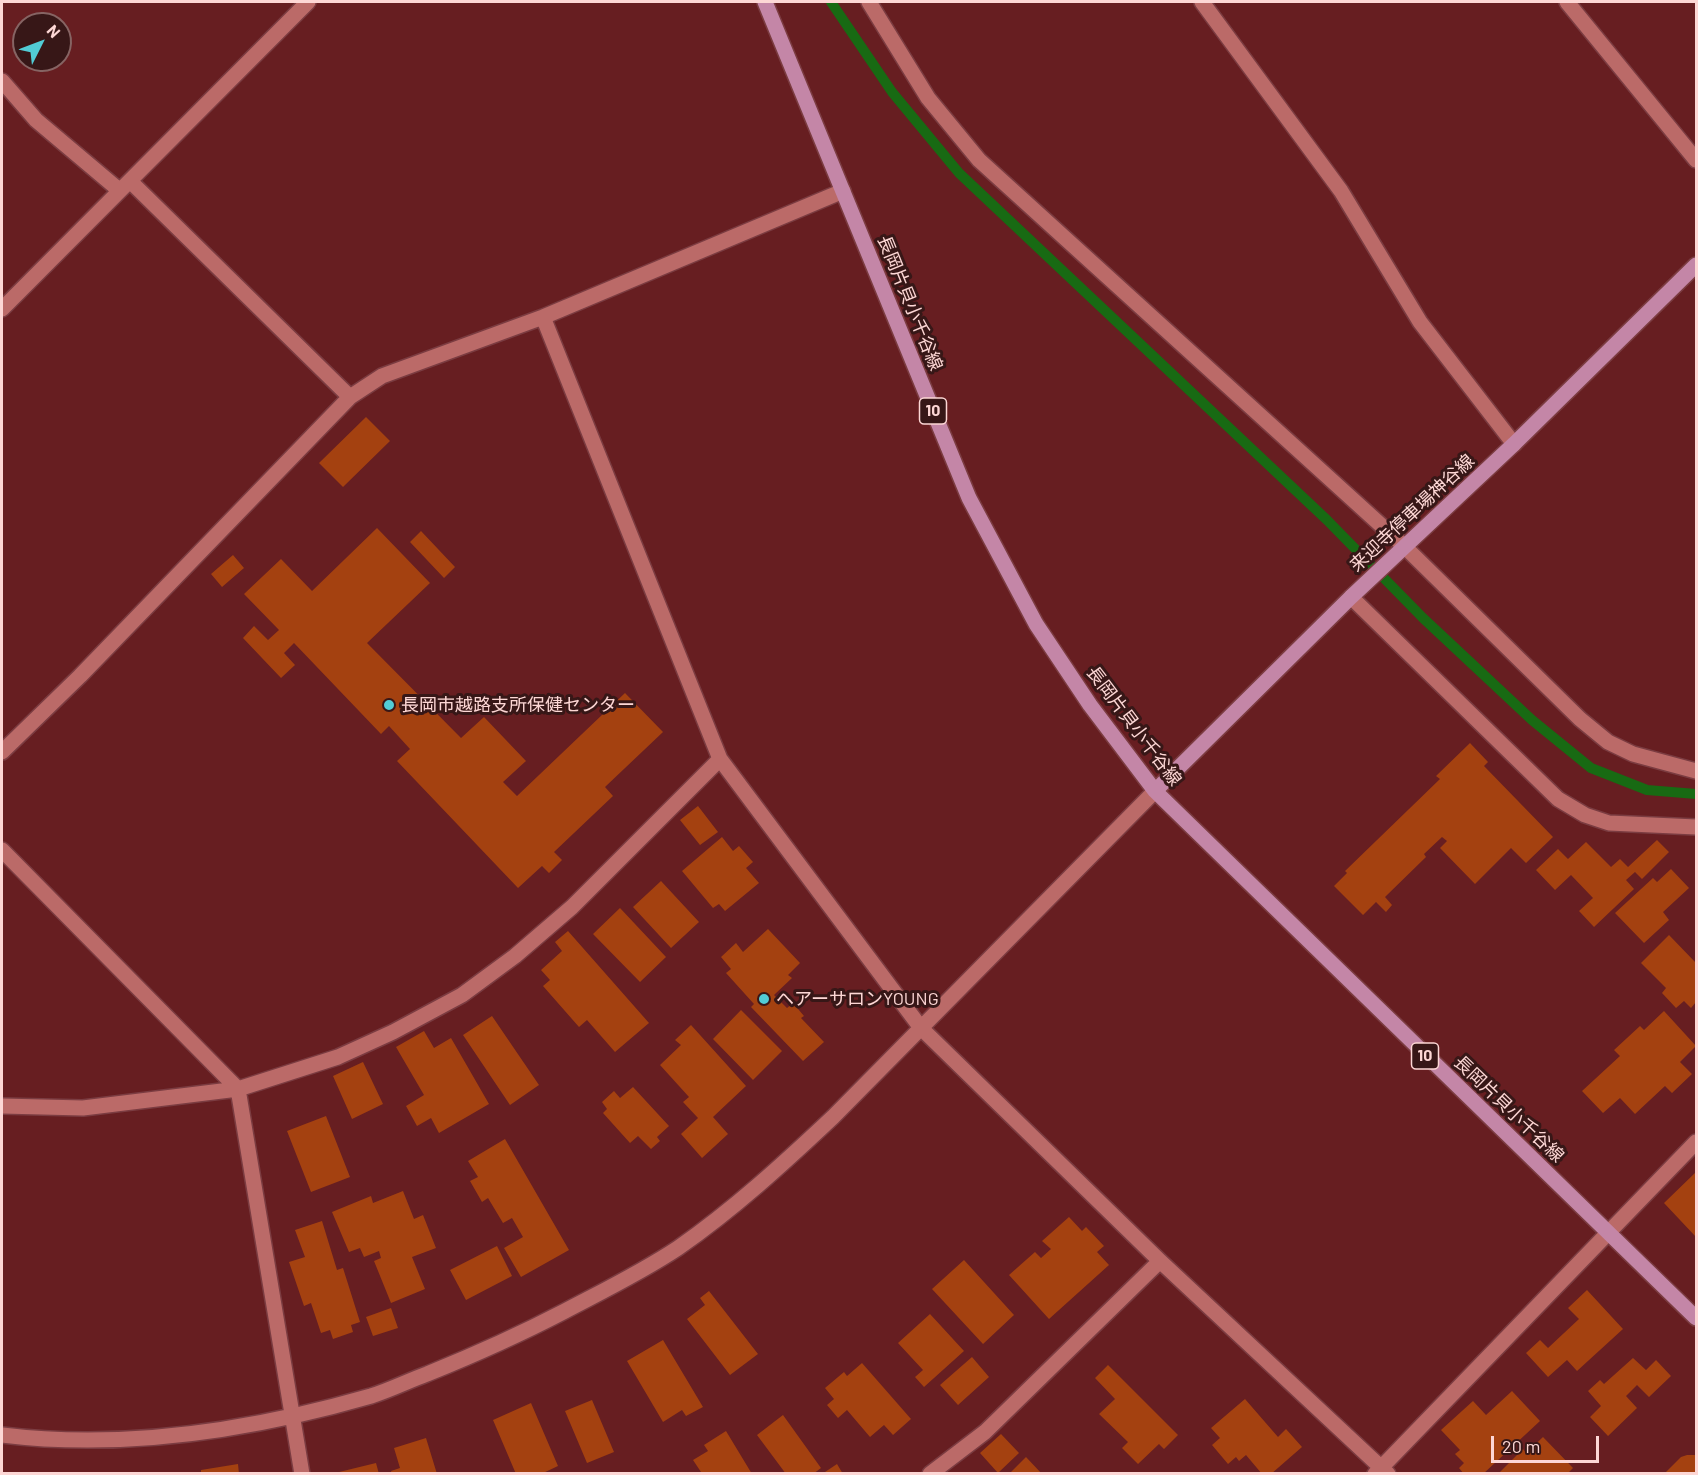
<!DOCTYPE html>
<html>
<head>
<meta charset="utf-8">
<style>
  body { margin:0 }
  #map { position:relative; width:1698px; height:1475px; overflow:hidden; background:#671e21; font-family:Barlow,sans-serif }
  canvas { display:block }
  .frame { position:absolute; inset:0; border:3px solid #fdd7d5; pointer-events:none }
  .north { position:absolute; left:12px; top:12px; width:60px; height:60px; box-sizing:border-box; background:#371717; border:2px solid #866463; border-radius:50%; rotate:48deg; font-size:16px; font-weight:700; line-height:24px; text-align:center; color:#fdd7d5 }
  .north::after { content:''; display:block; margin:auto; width:21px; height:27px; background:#52ccd5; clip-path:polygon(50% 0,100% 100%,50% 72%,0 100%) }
  .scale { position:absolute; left:1491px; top:1436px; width:108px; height:27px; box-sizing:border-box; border:3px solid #fdd7d5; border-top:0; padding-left:8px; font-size:18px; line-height:21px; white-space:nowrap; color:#fdd7d5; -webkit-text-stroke:4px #371717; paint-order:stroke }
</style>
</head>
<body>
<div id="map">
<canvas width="1698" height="1475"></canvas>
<div class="frame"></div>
<div class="north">N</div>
<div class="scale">20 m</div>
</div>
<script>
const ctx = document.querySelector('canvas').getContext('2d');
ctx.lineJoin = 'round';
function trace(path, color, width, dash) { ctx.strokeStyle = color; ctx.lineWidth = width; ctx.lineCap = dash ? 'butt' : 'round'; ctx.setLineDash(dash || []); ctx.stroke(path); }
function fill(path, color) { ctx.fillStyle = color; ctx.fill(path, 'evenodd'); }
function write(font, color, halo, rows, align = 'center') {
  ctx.font = font + ' Barlow,"Noto Sans JP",sans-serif'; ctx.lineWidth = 6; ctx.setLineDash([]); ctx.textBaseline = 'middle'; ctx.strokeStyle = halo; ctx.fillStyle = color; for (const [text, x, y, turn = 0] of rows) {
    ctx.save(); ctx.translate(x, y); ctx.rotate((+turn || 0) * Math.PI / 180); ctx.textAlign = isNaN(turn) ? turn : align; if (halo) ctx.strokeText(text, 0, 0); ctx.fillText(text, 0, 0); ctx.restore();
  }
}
trace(new Path2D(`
  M 831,2 L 892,92 L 959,173 L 1327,520 L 1423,618 L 1532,720 L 1591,768 L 1647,790 L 1696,794`), '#186a13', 10);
fill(new Path2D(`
  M 366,417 L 390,441 L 343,487 L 319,463 Z
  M 377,528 L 430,583 L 367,643 L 461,738 L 484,717 L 526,761 L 503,782 L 517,796 L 625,693 L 663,732 L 605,787 L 613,796 L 554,852 L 562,860 L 549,873 L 542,866 L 518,888 L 397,761 L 410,749 L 389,726 L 381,734 L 294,643 L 284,653 L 295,665 L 281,678 L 243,638 L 254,626 L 268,640 L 279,630 L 244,594 L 281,559 L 312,591 Z
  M 421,531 L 455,567 L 444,578 L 410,542 Z
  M 233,555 L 244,568 L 222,587 L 211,574 Z
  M 1470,743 L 1488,762 L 1484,766 L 1553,837 L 1526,863 L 1511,848 L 1475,884 L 1440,848 L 1447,841 L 1442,837 L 1424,854 L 1426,857 L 1385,897 L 1392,905 L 1386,912 L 1376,902 L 1363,915 L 1334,886 L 1347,873 L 1345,871 L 1440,779 L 1436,776 Z
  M 698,806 L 718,832 L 700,845 L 680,820 Z
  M 722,837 L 733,851 L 739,846 L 753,862 L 746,868 L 759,883 L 725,911 L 719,904 L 713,908 L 682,871 Z
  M 1657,840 L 1669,852 L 1642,879 L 1635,872 L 1626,880 L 1634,889 L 1594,927 L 1579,911 L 1593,898 L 1571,875 L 1555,890 L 1536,870 L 1558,849 L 1568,859 L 1586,842 L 1611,867 L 1620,859 L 1628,867 Z
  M 1671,869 L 1689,888 L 1663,912 L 1669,920 L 1644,943 L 1615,913 L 1653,878 L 1657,882 Z
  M 661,881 L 699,922 L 671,948 L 633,907 Z
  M 620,908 L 666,957 L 640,982 L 593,934 Z
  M 768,929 L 800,963 L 788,975 L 792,978 L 774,995 L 787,1008 L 793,1003 L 804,1016 L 801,1018 L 824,1042 L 803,1061 L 751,1007 L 754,1004 L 726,973 L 731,969 L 721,957 L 736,943 L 743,952 Z
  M 568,931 L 649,1023 L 615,1052 L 587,1020 L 579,1027 L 543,986 L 550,980 L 541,970 L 562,951 L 555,942 Z
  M 1669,935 L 1696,963 L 1696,1002 L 1691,1008 L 1684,1001 L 1676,1008 L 1662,993 L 1666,988 L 1641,963 Z
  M 741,1010 L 782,1051 L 753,1080 L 713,1039 Z
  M 1664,1011 L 1696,1046 L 1680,1062 L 1692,1074 L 1672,1093 L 1665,1086 L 1635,1114 L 1620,1098 L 1603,1113 L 1582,1091 L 1620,1056 L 1614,1050 L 1640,1026 L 1644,1030 Z
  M 492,1016 L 539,1085 L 510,1105 L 463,1035 Z
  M 691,1025 L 746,1086 L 713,1117 L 728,1134 L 702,1158 L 681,1134 L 698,1118 L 683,1102 L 689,1097 L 660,1065 L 681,1045 L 675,1040 Z
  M 424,1031 L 434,1048 L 451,1038 L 489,1104 L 439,1133 L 431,1118 L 417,1126 L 406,1106 L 424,1095 L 396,1047 Z
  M 363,1062 L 383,1104 L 352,1119 L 333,1076 Z
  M 633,1087 L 669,1126 L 657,1137 L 660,1141 L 651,1149 L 638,1136 L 630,1143 L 603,1113 L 607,1109 L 602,1102 L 614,1091 L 620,1098 Z
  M 326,1116 L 350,1177 L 311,1192 L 287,1131 Z
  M 505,1139 L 569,1250 L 521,1277 L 504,1248 L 523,1237 L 512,1218 L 503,1223 L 488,1198 L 482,1202 L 470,1181 L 478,1177 L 468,1161 Z
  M 1696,1172 L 1696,1237 L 1664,1203 Z
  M 403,1191 L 414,1219 L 423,1215 L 436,1248 L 412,1257 L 425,1289 L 391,1303 L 374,1261 L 381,1258 L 379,1251 L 364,1257 L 360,1248 L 349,1252 L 332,1212 L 371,1196 L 373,1203 Z
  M 1069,1217 L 1082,1231 L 1086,1227 L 1104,1246 L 1097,1252 L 1109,1265 L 1049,1319 L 1009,1275 L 1035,1252 L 1041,1258 L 1051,1249 L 1042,1241 Z
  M 322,1221 L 337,1270 L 343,1268 L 360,1322 L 351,1325 L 353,1332 L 333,1339 L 330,1330 L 321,1333 L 311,1303 L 304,1306 L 289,1262 L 305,1257 L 295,1230 Z
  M 497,1246 L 512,1276 L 466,1300 L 450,1270 Z
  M 964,1260 L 1014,1315 L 983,1344 L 932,1289 Z
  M 1587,1290 L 1623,1329 L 1577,1371 L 1567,1360 L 1548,1377 L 1526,1353 L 1540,1340 L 1548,1348 L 1579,1319 L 1568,1308 Z
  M 709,1291 L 758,1354 L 730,1375 L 687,1319 L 705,1305 L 700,1298 Z
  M 391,1308 L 398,1328 L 373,1336 L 366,1317 Z
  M 930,1314 L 964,1351 L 924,1387 L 915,1377 L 923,1370 L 898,1343 Z
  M 663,1340 L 703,1407 L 686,1416 L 682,1410 L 663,1422 L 627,1361 Z
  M 972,1357 L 989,1377 L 958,1405 L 940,1385 Z
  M 1633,1358 L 1646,1370 L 1656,1360 L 1671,1376 L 1649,1397 L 1637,1385 L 1626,1396 L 1637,1408 L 1608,1436 L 1590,1417 L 1601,1406 L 1588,1391 L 1600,1380 L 1604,1384 Z
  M 862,1363 L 911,1419 L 893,1435 L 884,1425 L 870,1437 L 847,1410 L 838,1418 L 827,1405 L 834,1399 L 825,1388 L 844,1372 L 847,1376 Z
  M 1108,1365 L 1178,1435 L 1164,1449 L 1159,1444 L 1138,1464 L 1122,1448 L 1128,1442 L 1099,1414 L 1115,1399 L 1095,1378 Z
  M 1512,1391 L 1540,1421 L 1483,1474 L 1464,1474 L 1459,1468 L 1464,1463 L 1455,1454 L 1460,1450 L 1441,1430 L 1473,1401 L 1486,1415 Z
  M 1245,1399 L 1278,1437 L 1286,1429 L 1302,1447 L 1271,1474 L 1262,1474 L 1246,1455 L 1239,1461 L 1236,1457 L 1228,1464 L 1212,1445 L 1220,1438 L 1211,1428 Z
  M 592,1400 L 614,1452 L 587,1463 L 565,1411 Z
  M 531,1403 L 558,1466 L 541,1474 L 516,1474 L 493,1420 Z
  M 783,1415 L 821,1468 L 813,1474 L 786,1474 L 757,1435 Z
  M 726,1431 L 752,1474 L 698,1474 L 701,1472 L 693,1460 L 708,1451 L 704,1445 Z
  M 1001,1434 L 1019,1453 L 998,1473 L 980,1453 Z
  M 1543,1437 L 1573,1468 L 1567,1474 L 1498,1474 L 1523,1449 L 1526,1453 Z
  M 426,1438 L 437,1474 L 392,1474 L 391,1471 L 400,1468 L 394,1448 Z
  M 1687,1455 L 1696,1455 L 1696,1474 L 1664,1474 L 1681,1457 Z
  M 1026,1457 L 1042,1474 L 1009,1474 Z
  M 376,1463 L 379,1474 L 335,1474 L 335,1473 Z
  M 238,1464 L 239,1474 L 201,1474 L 201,1470 Z
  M 837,1464 L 843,1474 L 826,1474 L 825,1472 Z`), '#a44110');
const minor = new Path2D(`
  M 869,2 L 928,98 L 979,160 L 1405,547 L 1580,719 L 1608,742 L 1633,754 L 1696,771
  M 1202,2 L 1341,191 L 1420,322 L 1514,444
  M 1567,2 L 1696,160
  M 2,81 L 36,120 L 119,190
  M 130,181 L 350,397
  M 2,309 L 308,2
  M 543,317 L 720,759 L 921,1028 L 1160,1261 L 1388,1474
  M 1351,597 L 1558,799 L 1585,815 L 1609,823 L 1696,827
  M 2,752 L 80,676 L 350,397 L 382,376 L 543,317 L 843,191
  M 2,850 L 238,1089 L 302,1474
  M 2,1106 L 83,1108 L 238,1089 L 338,1057 L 393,1032 L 462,995 L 515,956 L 572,907 L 720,759
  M 2,1435 C 124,1450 253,1430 371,1396 C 390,1390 408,1381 427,1374 C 474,1355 519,1335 565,1311 C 603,1291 642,1272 678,1248 C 734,1209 783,1164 833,1117 L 1155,791
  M 930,1474 L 985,1432 L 1160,1261
  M 1375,1474 L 1696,1142`);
const major = new Path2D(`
  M 765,2 L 969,498 L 1036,624 L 1090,705 L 1155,791 L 1696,1318
  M 1155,791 L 1351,597 L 1514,444 L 1696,265`);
trace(minor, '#7b3c41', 18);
trace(major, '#7b3c41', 18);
trace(minor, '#bb6a68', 15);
trace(major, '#c486a7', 15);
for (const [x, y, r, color] of [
  [389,705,6,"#52ccd5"],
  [764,999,6,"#52ccd5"]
]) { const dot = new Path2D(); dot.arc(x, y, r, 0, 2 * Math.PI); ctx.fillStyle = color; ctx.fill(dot); trace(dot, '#371717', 2); }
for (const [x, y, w] of [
  [933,411,27],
  [1425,1056,27]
]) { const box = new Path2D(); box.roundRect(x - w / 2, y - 13, w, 26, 4.5); ctx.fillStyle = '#371717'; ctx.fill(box); trace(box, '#fdd7d5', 1.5); }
write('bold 16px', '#fdd7d5', null, [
  ["10",933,411],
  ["10",1425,1056]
]);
write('18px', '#fdd7d5', '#371717', [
  ["長岡片貝小千谷線",910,303,68],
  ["来迎寺停車場神谷線",1412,513,-43],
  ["長岡片貝小千谷線",1134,726,53],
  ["長岡片貝小千谷線",1509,1109,44]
]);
write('18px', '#fdd7d5', '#371717', [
  ["長岡市越路支所保健センター",401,705],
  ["ヘアーサロンYOUNG",776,999]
], 'left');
</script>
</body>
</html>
